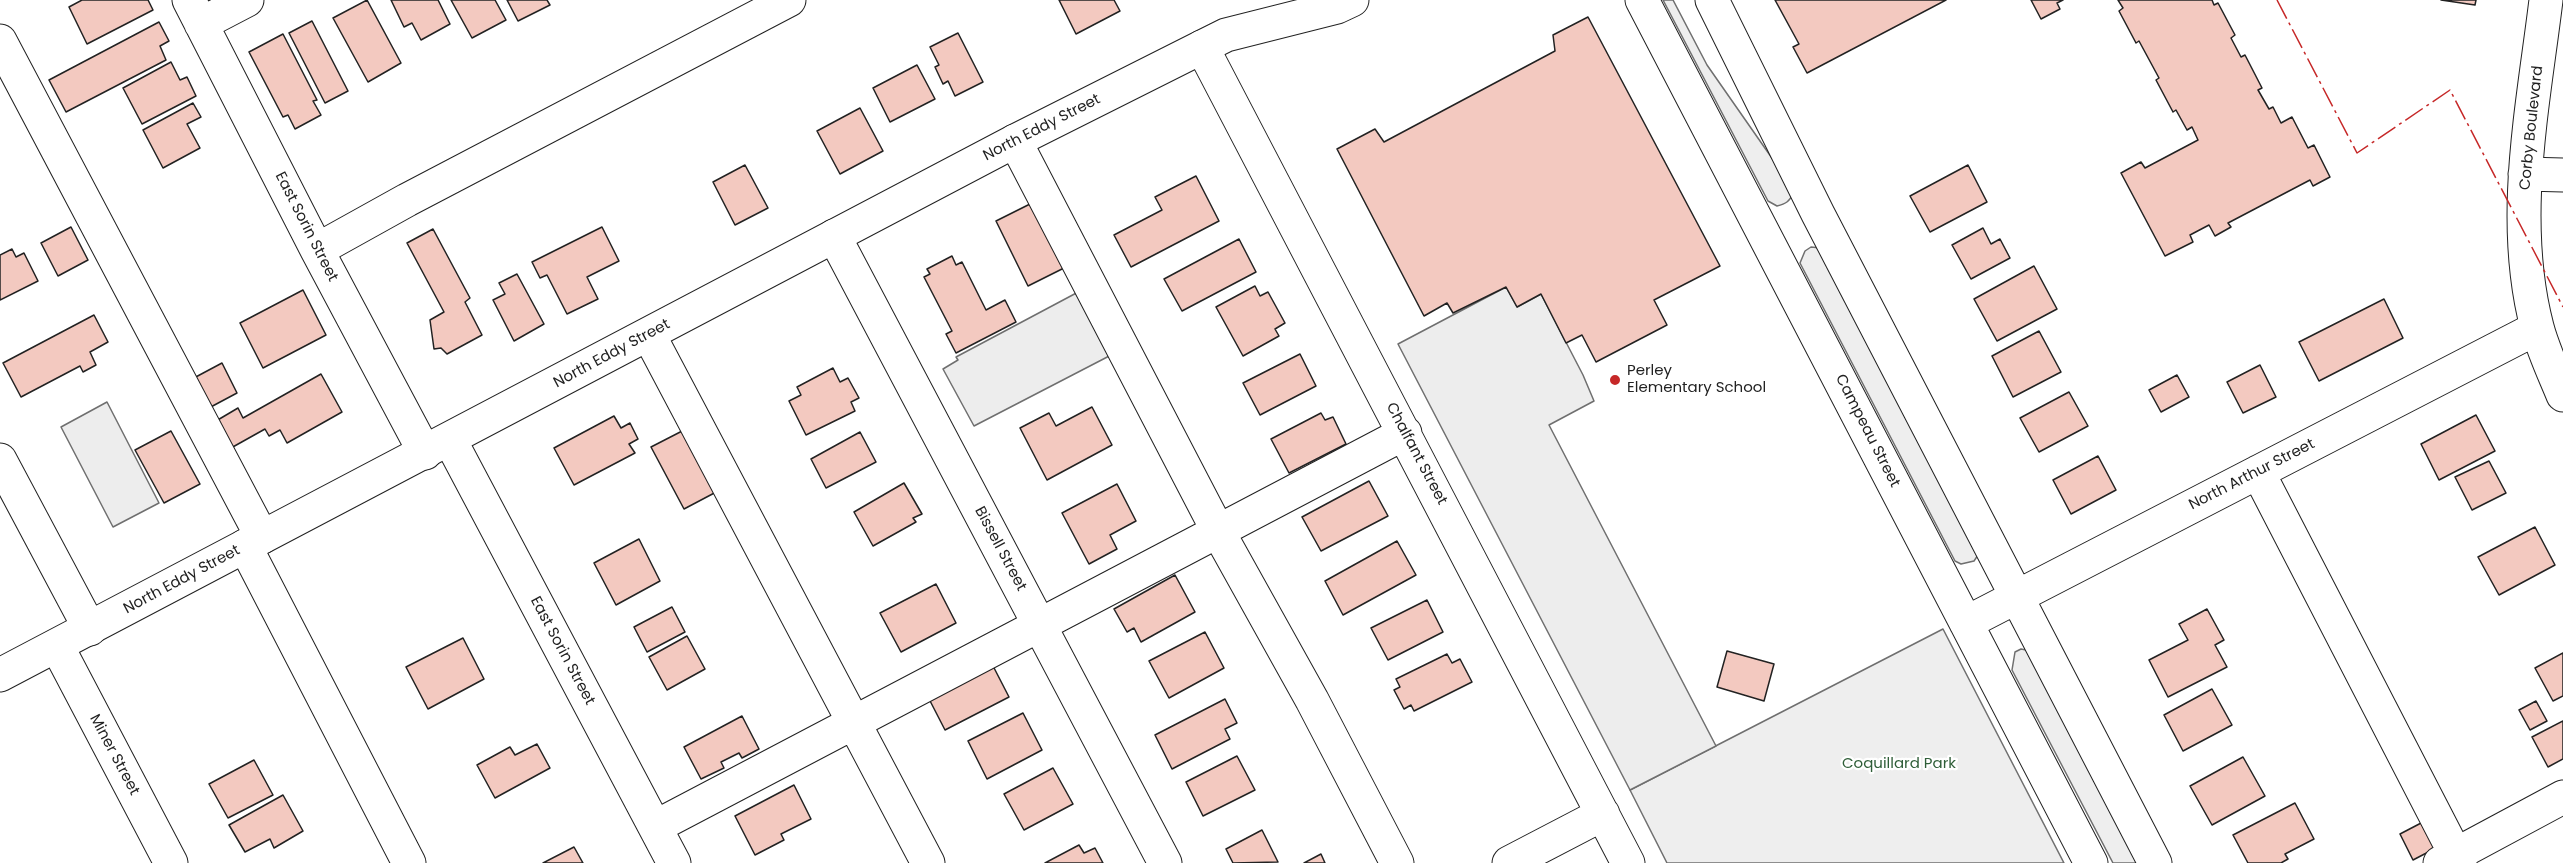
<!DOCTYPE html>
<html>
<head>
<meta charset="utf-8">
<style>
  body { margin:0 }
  canvas { display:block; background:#fff }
</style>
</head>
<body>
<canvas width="2563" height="863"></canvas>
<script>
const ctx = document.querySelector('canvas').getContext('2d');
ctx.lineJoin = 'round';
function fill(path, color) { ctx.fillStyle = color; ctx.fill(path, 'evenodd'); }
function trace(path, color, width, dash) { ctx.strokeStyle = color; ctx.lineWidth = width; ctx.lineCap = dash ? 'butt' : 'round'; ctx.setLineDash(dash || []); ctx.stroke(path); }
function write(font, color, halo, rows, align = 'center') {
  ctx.font = font + ' Poppins,sans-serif'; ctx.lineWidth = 4.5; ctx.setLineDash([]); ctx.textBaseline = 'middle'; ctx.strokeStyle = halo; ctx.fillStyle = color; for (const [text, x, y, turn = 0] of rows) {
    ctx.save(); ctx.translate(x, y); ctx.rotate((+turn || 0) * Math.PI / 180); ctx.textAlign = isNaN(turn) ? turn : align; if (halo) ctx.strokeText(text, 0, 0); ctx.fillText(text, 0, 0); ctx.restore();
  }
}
const green = new Path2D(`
  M 1663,0 L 1673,0 L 1707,65 L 1790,184 L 1793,193 C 1790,201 1786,204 1777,206 L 1768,201 Z
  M 1811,247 L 1821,248 L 1978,555 L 1974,561 L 1961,564 L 1955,561 L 1800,263 L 1805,251 Z
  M 1943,629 L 2064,863 L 1667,863 L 1630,790 Z
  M 2021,649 L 2026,650 L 2143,863 L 2113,863 L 2012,670 L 2015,652 Z`);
fill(green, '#eee');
trace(green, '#6f6f6f', 1.5);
const parking = new Path2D(`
  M 1506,287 L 1517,307 L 1541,294 L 1583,375 L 1594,401 L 1549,425 L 1716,746 L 1630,790 L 1398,344 Z
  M 1082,290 L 1115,353 L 974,426 L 943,369 L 958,360 L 956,357 Z
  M 107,402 L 159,503 L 113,527 L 61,427 Z`);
fill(parking, '#ededed');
trace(parking, '#6f6f6f', 1.5);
const building = new Path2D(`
  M 82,0 L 148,0 L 153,10 L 87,44 L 69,7 Z
  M 367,0 L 401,63 L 368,82 L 333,18 Z
  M 391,0 L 438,0 L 450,24 L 421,40 L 412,23 L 404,27 Z
  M 451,0 L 495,0 L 506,20 L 472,38 Z
  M 507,0 L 547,0 L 550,5 L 518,21 Z
  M 1059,0 L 1114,0 L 1120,11 L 1076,34 Z
  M 1775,0 L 1946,0 L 1807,73 L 1793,47 L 1799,44 Z
  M 2031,0 L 2063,0 L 2057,3 L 2060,9 L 2041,19 Z
  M 2118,0 L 2212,0 L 2214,5 L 2218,3 L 2235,35 L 2231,38 L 2241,57 L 2245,55 L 2262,88 L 2258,90 L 2269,109 L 2273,107 L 2281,123 L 2292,117 L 2308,148 L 2314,145 L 2330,177 L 2313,186 L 2310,180 L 2228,223 L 2231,227 L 2215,236 L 2209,225 L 2190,235 L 2193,242 L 2165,256 L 2121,173 L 2141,162 L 2145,168 L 2198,140 L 2192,127 L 2187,130 L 2176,110 L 2173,112 L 2156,80 L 2159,78 L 2139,41 L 2136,43 L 2119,11 L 2123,8 Z
  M 2441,0 L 2476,0 L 2475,5 Z
  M 1588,17 L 1720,266 L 1654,300 L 1667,325 L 1596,362 L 1582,335 L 1566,343 L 1541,294 L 1517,307 L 1506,287 L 1453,313 L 1447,303 L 1424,316 L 1337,149 L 1375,129 L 1384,142 L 1555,51 L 1553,35 Z
  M 312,21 L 348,91 L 325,103 L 289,33 Z
  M 159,22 L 169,41 L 160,46 L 166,60 L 66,112 L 49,80 Z
  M 958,33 L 983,82 L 955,96 L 948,81 L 943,84 L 935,67 L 939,65 L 930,47 Z
  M 283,34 L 317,100 L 313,101 L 321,115 L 295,129 L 288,115 L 283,117 L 249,52 Z
  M 171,62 L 180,80 L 187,77 L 196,96 L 142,124 L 123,88 Z
  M 917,65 L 935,99 L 890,122 L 873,88 Z
  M 193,103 L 201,117 L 187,124 L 200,148 L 163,168 L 143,130 Z
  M 860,108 L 883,151 L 840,174 L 817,131 Z
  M 745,165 L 768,208 L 735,225 L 713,182 Z
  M 1968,165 L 1987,202 L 1930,232 L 1910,196 Z
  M 1196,176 L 1219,221 L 1131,267 L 1114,235 L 1162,210 L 1155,197 Z
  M 1032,203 L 1064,268 L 1028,286 L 996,221 Z
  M 71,227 L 88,260 L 58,276 L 41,243 Z
  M 602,227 L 619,261 L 587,277 L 598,299 L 567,314 L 547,275 L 540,278 L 532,262 Z
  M 1983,228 L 1991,244 L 2000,239 L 2010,258 L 1971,279 L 1952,245 Z
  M 433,229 L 470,298 L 465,302 L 482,335 L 447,354 L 441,348 L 434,349 L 430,320 L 444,312 L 407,243 Z
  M 1239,239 L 1256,272 L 1182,311 L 1164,279 Z
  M 12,249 L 16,257 L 24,253 L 38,281 L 0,300 L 0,255 Z
  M 952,256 L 956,265 L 962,262 L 986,310 L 1005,300 L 1016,322 L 956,353 L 946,334 L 952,331 L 924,277 L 930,274 L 927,269 Z
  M 2034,266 L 2057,309 L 1997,341 L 1974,299 Z
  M 517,274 L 544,324 L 514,341 L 493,300 L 505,294 L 499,283 Z
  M 1255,286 L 1260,296 L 1268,292 L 1285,323 L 1275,329 L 1279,336 L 1243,356 L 1216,307 Z
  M 303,290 L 326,335 L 263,368 L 240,323 Z
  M 2384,299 L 2403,338 L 2319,381 L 2299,342 Z
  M 94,315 L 108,342 L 90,352 L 96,365 L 83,372 L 80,366 L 21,397 L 3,363 Z
  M 2039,331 L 2061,372 L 2013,397 L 1992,356 Z
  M 1300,354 L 1316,386 L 1260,415 L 1243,383 Z
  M 222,363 L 237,393 L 207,409 L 192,379 Z
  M 2260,365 L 2276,397 L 2243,413 L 2227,382 Z
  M 833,368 L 840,382 L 848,378 L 859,398 L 851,402 L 855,411 L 806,435 L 789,401 L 801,395 L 797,387 Z
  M 321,374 L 342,412 L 287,443 L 280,430 L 269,436 L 265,429 L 231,448 L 216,421 L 238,408 L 243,418 Z
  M 2177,375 L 2189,397 L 2161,412 L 2149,390 Z
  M 2069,392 L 2088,426 L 2039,452 L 2020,418 Z
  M 1092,407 L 1112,445 L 1047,480 L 1020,428 L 1049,413 L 1056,426 Z
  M 1321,413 L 1325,420 L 1333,417 L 1346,444 L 1289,473 L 1271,439 Z
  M 2476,415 L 2495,451 L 2439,480 L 2421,444 Z
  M 614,416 L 621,428 L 630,423 L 638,439 L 629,444 L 635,453 L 574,485 L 554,448 Z
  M 688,428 L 720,490 L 684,509 L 651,447 Z
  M 171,431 L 200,484 L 164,503 L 135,450 Z
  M 860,432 L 876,462 L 826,488 L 811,459 Z
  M 2098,456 L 2116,490 L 2071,514 L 2053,480 Z
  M 2489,461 L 2506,493 L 2472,510 L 2455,477 Z
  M 1369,481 L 1388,516 L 1321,551 L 1302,517 Z
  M 904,483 L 922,514 L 913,518 L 916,522 L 873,546 L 854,512 Z
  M 1117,484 L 1136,521 L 1110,535 L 1117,549 L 1089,564 L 1062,513 Z
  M 2535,527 L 2555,565 L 2499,595 L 2478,557 Z
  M 639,539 L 660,581 L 616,605 L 594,563 Z
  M 1397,541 L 1416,575 L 1343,615 L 1325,581 Z
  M 1175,575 L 1195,612 L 1141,642 L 1134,628 L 1127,632 L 1114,609 Z
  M 936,584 L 956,623 L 901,652 L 880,613 Z
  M 1427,600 L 1443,632 L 1388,660 L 1371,628 Z
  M 672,607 L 685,632 L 647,652 L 634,627 Z
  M 2207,609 L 2224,640 L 2215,645 L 2227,667 L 2168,697 L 2149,660 L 2188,640 L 2179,624 Z
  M 1205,632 L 1224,668 L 1169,698 L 1149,661 Z
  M 687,636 L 705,669 L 667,690 L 649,657 Z
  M 463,638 L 484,679 L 428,709 L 406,667 Z
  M 1727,651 L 1774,664 L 1764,701 L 1717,687 Z
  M 2563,653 L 2563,696 L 2553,701 L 2535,668 Z
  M 1447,654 L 1452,663 L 1460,659 L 1472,682 L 1414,711 L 1411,705 L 1404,709 L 1394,690 L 1400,687 L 1396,679 Z
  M 991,662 L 1009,697 L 945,730 L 927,695 Z
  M 2212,689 L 2232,725 L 2183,751 L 2164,715 Z
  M 1225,699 L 1237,723 L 1225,729 L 1230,739 L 1172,769 L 1155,735 Z
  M 2536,701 L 2547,721 L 2530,730 L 2519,710 Z
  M 1023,713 L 1042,750 L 987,779 L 968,741 Z
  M 742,716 L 759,749 L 742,758 L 739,753 L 721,762 L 724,768 L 701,779 L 684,747 Z
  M 2563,721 L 2563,759 L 2548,767 L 2532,737 Z
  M 537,744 L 550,768 L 495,798 L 477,765 L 510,747 L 515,755 Z
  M 1237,756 L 1255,790 L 1203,816 L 1186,782 Z
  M 2243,757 L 2265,796 L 2212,825 L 2190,786 Z
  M 254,760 L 273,795 L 228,818 L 209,784 Z
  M 1053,768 L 1073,804 L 1024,830 L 1004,794 Z
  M 794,785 L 811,819 L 781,834 L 784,840 L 755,855 L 735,816 Z
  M 283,795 L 303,831 L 274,848 L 270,839 L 245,852 L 229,825 Z
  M 2295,803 L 2314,839 L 2285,854 L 2288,859 L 2281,863 L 2248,863 L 2233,835 Z
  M 2423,822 L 2436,848 L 2413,860 L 2400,834 Z
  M 1262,830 L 1278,862 L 1233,863 L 1226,849 Z
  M 1079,845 L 1084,853 L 1095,848 L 1103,863 L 1045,863 Z
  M 574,847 L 583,863 L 543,863 Z
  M 1321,854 L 1325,863 L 1304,863 Z`);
fill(building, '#f3c9c0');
trace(building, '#222', 1.5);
const minor = new Path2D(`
  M 189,0 L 317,250 L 425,453
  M 1642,0 L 2091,863
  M 1712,0 L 1818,214 L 2155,863
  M 2546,0 C 2533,107 2509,220 2537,327 C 2543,350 2554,373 2563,395
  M 201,24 L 247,0
  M 0,41 L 262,537
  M 1202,47 L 1628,863
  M 1015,141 L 1219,533 L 1312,700 L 1397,863
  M 2525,174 L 2563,175
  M 834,236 L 1165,863
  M 317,250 L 407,200 L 789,0
  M 649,335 L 928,863
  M 450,440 L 674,863
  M 0,460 L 90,629
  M 2258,472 L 2460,863
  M 245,546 L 409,863
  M 1966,623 L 2537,328
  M 57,646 L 171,863
  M 655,827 L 1405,433
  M 1509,863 L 1603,814
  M 2440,863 L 2563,797`);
const major = new Path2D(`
  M 0,675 L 1015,141 L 1202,47 L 1226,35 L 1337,7 L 1352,0`);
trace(minor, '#222', 35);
trace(major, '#222', 35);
trace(minor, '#fff', 33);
trace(major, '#fff', 33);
trace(new Path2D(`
  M 2277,0 L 2357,153 L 2450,90 L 2563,307`), '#c62828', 1.5, [21, 4.5, 3, 4.5]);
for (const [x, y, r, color] of [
  [1615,380,6,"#c62828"]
]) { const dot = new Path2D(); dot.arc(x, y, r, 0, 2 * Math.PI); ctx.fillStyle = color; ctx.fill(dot); trace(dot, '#fff', 2); }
write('15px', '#222', '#fff', [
  ["North Eddy Street",1042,128,-27],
  ["Corby Boulevard",2532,128,-84],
  ["East Sorin Street",306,227,63],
  ["North Eddy Street",612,354,-28],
  ["Campeau Street",1867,431,63],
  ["Chalfant Street",1416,454,62],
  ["North Arthur Street",2252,475,-27],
  ["Bissell Street",1000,549,62],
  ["North Eddy Street",182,580,-28],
  ["East Sorin Street",562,651,62],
  ["Miner Street",114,755,62]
]);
write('15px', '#222', '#fff', [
  ["Perley",1627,371],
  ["Elementary School",1627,388]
], 'left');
write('15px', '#2f5e38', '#fff', [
  ["Coquillard Park",1899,764]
]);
</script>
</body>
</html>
